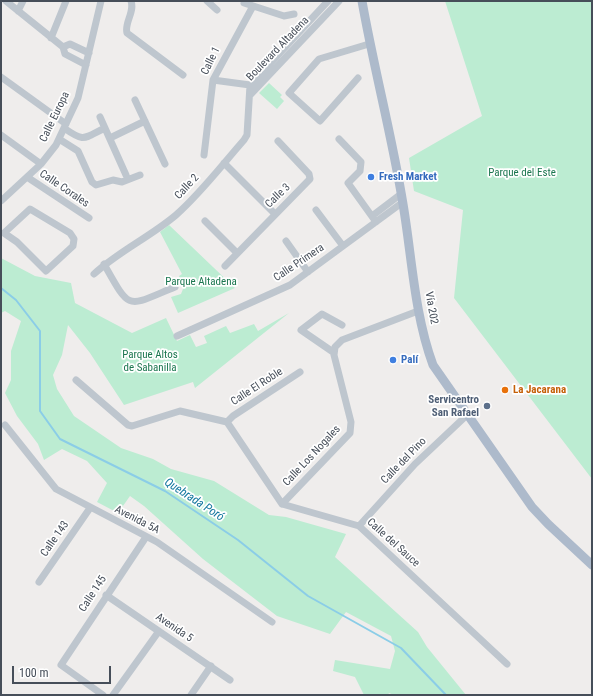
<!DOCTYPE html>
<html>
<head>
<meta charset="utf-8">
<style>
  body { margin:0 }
  #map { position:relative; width:593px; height:696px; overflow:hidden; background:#efedec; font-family:"Roboto Condensed",sans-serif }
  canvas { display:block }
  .frame { position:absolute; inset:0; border:2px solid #464e59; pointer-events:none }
  .scale { position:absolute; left:12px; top:666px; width:99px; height:18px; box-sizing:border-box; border:2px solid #464e59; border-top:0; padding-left:5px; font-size:12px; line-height:14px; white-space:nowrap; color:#464e59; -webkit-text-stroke:3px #fff; paint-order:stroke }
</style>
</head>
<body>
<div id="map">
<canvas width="593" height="696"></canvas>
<div class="frame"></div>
<div class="scale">100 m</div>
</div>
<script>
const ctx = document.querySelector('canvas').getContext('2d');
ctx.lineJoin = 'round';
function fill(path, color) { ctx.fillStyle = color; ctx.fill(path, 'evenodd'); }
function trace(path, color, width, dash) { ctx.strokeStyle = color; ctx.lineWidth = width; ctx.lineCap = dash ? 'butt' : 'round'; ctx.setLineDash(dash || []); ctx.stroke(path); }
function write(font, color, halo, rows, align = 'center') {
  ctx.font = font + ' "Roboto Condensed",sans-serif'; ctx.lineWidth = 3.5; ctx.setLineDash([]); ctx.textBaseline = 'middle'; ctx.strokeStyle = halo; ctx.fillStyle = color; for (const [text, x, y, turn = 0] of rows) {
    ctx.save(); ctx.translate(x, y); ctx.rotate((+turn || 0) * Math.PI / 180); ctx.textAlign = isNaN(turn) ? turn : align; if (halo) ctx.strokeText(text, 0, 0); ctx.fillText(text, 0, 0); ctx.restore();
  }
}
fill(new Path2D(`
  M 445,1 L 592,1 L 592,479 L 454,298 L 463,210 L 414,191 L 409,158 L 482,116 Z
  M 269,83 L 282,95 L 280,97 L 284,101 L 277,109 L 259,93 Z
  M 169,225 L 235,288 L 178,313 L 171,297 L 181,294 L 183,289 L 179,276 L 182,274 L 160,232 Z
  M 1,258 L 35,276 L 71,283 L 75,303 L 132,333 L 166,318 L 177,341 L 190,335 L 196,347 L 207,343 L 204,336 L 226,326 L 230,333 L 254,324 L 258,331 L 289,313 L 195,388 L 193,382 L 124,405 L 90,353 L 68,325 L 62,355 L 53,375 L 57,389 L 74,416 L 121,448 L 153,459 L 171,469 L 214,481 L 269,515 L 286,517 L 346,534 L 335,557 L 418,632 L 427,647 L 466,695 L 394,695 L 389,693 L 388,695 L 364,695 L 355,677 L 333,671 L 335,660 L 390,669 L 395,651 L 391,636 L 346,612 L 330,634 L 277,616 L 203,559 L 144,506 L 130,496 L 118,513 L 97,502 L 107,483 L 87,461 L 62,449 L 44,460 L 38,444 L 17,416 L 5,393 L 11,380 L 11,351 L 21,321 L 5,311 L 1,313 Z`), '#bcecd2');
trace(new Path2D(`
  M 1,288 L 16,300 L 40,331 L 40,411 L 60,439 L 165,491 L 238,540 L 308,596 L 401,648 L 446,695`), '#8bcde7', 2);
trace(new Path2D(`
  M 6,1 L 63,47 L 65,54 L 86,65
  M 131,1 C 135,12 124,23 127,33 L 183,75
  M 207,1 L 217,10
  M 244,3 L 284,16 L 294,14
  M 18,11 L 23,1
  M 51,38 L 66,1
  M 63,47 L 70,44 L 89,53
  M 1,77 L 66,124
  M 358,78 L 320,121 L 289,93 L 319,59 L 369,44
  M 213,80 L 250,85
  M 250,85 L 328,1
  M 250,95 L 339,1
  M 135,100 L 165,164
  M 100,117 L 126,175
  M 64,128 C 85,143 84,138 105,128
  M 1,135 L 41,164
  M 110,138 L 145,121
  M 59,139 L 78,151 L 92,182 L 96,185 L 113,180 L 122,182 L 140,175
  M 339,139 L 361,162 L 360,171 L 348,183 L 376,222
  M 204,155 L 213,80 L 253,6
  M 224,163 L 275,214
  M 27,177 L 89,218
  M 1,201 L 41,164 L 56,145 L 78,98 L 101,1
  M 30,209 L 70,233 L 74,239 L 73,246 L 46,271 L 17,242 L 4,233 Z
  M 316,210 L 343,246
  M 372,216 L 401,194
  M 205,221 L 237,253
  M 286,241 L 308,272
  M 104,264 C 131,312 126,307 175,287
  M 225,266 L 310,179 L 309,174 L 278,141
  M 94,274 C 119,251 150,237 176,215 C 201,193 222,165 244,140 L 247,135 L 250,85
  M 177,336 L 290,285 L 403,202
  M 333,352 L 301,330 L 322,314 L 342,325
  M 76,380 L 128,425 L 132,426 L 180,411 L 227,422
  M 227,422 L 282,504 L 359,526 L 507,664
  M 227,422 L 233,416 L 300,372
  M 5,425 L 56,489 L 157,542 L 272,622
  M 282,504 L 350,433 L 351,422 L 334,355 L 335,347 L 342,340 L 418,311
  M 359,526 L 415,464 L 467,415
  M 39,582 L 90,508
  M 106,595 L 230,680
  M 103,695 L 61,665 L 146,537
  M 113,695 L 159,631
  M 191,695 L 211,666`), '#bec6ce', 7);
trace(new Path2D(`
  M 362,1 C 374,69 392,136 403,204 C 412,257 414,313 433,365 L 532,507 L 548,524 L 592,565`), '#adbacb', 9);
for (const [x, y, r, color] of [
  [371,177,4,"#3f7fe0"],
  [393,360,4,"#3f7fe0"],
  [505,390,4,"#e8710a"],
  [487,406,4,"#5c6f8a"]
]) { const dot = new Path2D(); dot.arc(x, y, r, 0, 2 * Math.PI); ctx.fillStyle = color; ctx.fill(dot); trace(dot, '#fff', 1.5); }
write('11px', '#464e59', '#fff', [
  ["Boulevard Altadena",278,49,-46],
  ["Calle 1",211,61,-64],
  ["Calle Europa",55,117,-64],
  ["Calle 2",187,187,-47],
  ["Calle Corales",64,189,34],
  ["Calle 3",278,196,-44],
  ["Calle Primera",299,263,-34],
  ["Vía 202",431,308,80],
  ["Calle El Roble",257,387,-33],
  ["Calle Los Nogales",312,456,-47],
  ["Calle del Pino",404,461,-46],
  ["Avenida 5A",137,520,27],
  ["Calle 143",55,539,-55],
  ["Calle del Sauce",393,543,42],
  ["Calle 145",93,594,-57],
  ["Avenida 5",174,628,34]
]);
write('11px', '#1b764f', '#fff', [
  ["Parque del Este",522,173],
  ["Parque Altadena",201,282],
  ["Parque Altos",150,355],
  ["de Sabanilla",150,368]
]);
write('bold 11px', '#366cbe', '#fff', [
  ["Fresh Market",379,177],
  ["Palí",401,360]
], 'left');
write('bold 11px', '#c56008', '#fff', [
  ["La Jacarana",513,390]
], 'left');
write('bold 11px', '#4e5e75', '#fff', [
  ["Servicentro",479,400],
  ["San Rafael",479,413]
], 'right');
write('italic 12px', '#13779f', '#fff', [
  ["Quebrada Poró",194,500,33]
]);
</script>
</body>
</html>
